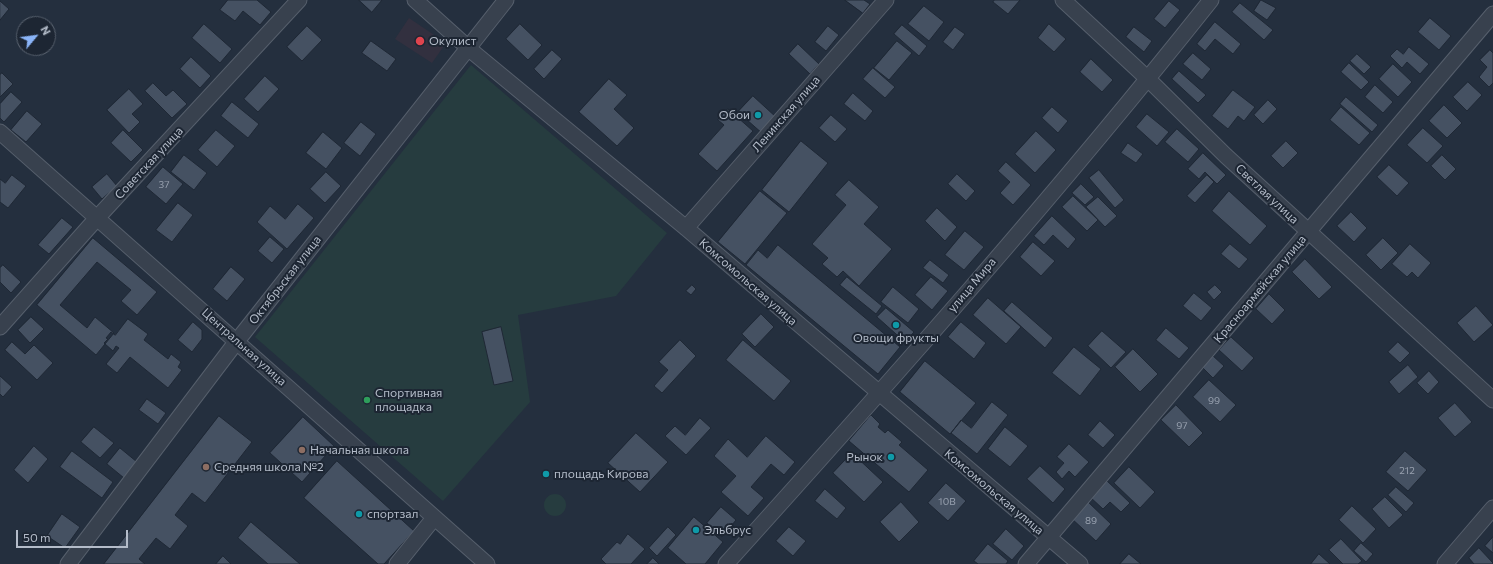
<!DOCTYPE html>
<html>
<head>
<meta charset="utf-8">
<style>
  body { margin:0 }
  #map { position:relative; width:1493px; height:564px; overflow:hidden; background:#242f3e; font-family:Commissioner,sans-serif }
  canvas { display:block }
  .north { position:absolute; left:16px; top:16px; width:40px; height:40px; box-sizing:border-box; background:#1d2633; border:1px solid #59626f; border-radius:50%; rotate:61deg; font-size:11px; font-weight:700; line-height:16px; text-align:center; color:#b4bcc9 }
  .north::after { content:''; display:block; margin:auto; width:14px; height:18px; background:#8ab4f8; clip-path:polygon(50% 0,100% 100%,50% 72%,0 100%) }
  .scale { position:absolute; left:16px; top:530px; width:112px; height:18px; box-sizing:border-box; border:2px solid #b4bcc9; border-top:0; padding-left:5px; font-size:12px; line-height:14px; white-space:nowrap; color:#b4bcc9; -webkit-text-stroke:3px #1d2633; paint-order:stroke }
</style>
</head>
<body>
<div id="map">
<canvas width="1493" height="564"></canvas>
<div class="north">N</div>
<div class="scale">50 m</div>
</div>
<script>
const ctx = document.querySelector('canvas').getContext('2d');
ctx.lineJoin = 'round';
function fill(path, color) { ctx.fillStyle = color; ctx.fill(path, 'evenodd'); }
function trace(path, color, width, dash) { ctx.strokeStyle = color; ctx.lineWidth = width; ctx.lineCap = dash ? 'butt' : 'round'; ctx.setLineDash(dash || []); ctx.stroke(path); }
function write(font, color, halo, rows, align = 'center') {
  ctx.font = font + ' Commissioner,sans-serif'; ctx.lineWidth = 4; ctx.setLineDash([]); ctx.textBaseline = 'middle'; ctx.strokeStyle = halo; ctx.fillStyle = color; for (const [text, x, y, turn = 0] of rows) {
    ctx.save(); ctx.translate(x, y); ctx.rotate((+turn || 0) * Math.PI / 180); ctx.textAlign = isNaN(turn) ? turn : align; if (halo) ctx.strokeText(text, 0, 0); ctx.fillText(text, 0, 0); ctx.restore();
  }
}
fill(new Path2D(`
  M 409,18 L 446,43 L 432,63 L 395,39 Z`), '#32303f');
fill(new Path2D(`
  M 471,65 L 667,233 L 616,296 L 518,315 L 530,402 L 443,501 L 255,337 Z
  M544 505a11 11 0 1 1 22 0a11 11 0 1 1-22 0Z`), '#263c3f');
const building = new Path2D(`
  M 228,0 L 257,0 L 271,12 L 260,25 L 243,11 L 235,21 L 220,10 Z
  M 359,0 L 382,0 L 372,12 Z
  M 845,0 L 864,0 L 870,4 L 863,13 Z
  M 995,0 L 1020,0 L 1008,14 L 993,2 Z
  M 1261,0 L 1276,8 L 1267,20 L 1254,11 Z
  M 0,1 L 9,9 L 0,20 Z
  M 1169,1 L 1180,10 L 1165,28 L 1154,19 Z
  M 1240,3 L 1273,30 L 1264,40 L 1232,12 Z
  M 924,6 L 944,22 L 929,41 L 908,24 Z
  M 1430,18 L 1451,36 L 1439,50 L 1418,32 Z
  M 1215,22 L 1241,44 L 1233,54 L 1215,39 L 1205,51 L 1197,44 Z
  M 204,24 L 232,49 L 220,63 L 192,38 Z
  M 520,24 L 542,45 L 528,60 L 506,39 Z
  M 1049,24 L 1066,39 L 1054,52 L 1038,38 Z
  M 902,25 L 927,46 L 919,56 L 894,34 Z
  M 307,26 L 322,40 L 302,61 L 287,47 Z
  M 828,26 L 839,35 L 826,51 L 815,42 Z
  M 955,27 L 965,34 L 953,50 L 943,42 Z
  M 1134,27 L 1152,41 L 1144,52 L 1126,37 Z
  M 371,41 L 396,59 L 387,71 L 362,53 Z
  M 897,41 L 912,53 L 889,80 L 874,68 Z
  M 798,44 L 819,64 L 810,74 L 789,54 Z
  M 1409,47 L 1429,64 L 1420,74 L 1407,62 L 1402,68 L 1390,56 L 1397,49 L 1403,54 Z
  M 552,50 L 562,59 L 544,79 L 534,69 Z
  M 1490,50 L 1493,53 L 1493,83 L 1489,87 L 1479,77 L 1487,67 L 1480,60 Z
  M 1193,53 L 1211,69 L 1202,80 L 1183,64 Z
  M 1357,54 L 1371,67 L 1364,74 L 1350,61 Z
  M 191,57 L 211,76 L 200,88 L 180,69 Z
  M 1091,59 L 1113,80 L 1102,92 L 1080,72 Z
  M 1349,63 L 1369,82 L 1361,90 L 1341,72 Z
  M 1393,64 L 1412,82 L 1398,97 L 1379,79 Z
  M 873,68 L 895,87 L 885,98 L 863,79 Z
  M 1179,71 L 1206,95 L 1198,103 L 1172,79 Z
  M 2,73 L 13,84 L 0,97 L 0,75 Z
  M 265,76 L 279,89 L 258,112 L 244,99 Z
  M 609,79 L 627,95 L 614,109 L 634,128 L 617,146 L 579,112 Z
  M 1468,82 L 1482,95 L 1467,111 L 1453,97 Z
  M 153,83 L 166,96 L 173,90 L 187,104 L 172,118 L 145,91 Z
  M 1375,85 L 1393,102 L 1383,113 L 1365,97 Z
  M 129,89 L 143,104 L 132,114 L 140,122 L 129,133 L 107,110 Z
  M 1233,90 L 1255,107 L 1244,121 L 1238,116 L 1228,129 L 1212,116 Z
  M 11,92 L 22,102 L 4,122 L 0,118 L 0,104 Z
  M 853,93 L 873,111 L 865,121 L 844,104 Z
  M 753,96 L 777,118 L 763,134 L 738,112 Z
  M 1346,97 L 1378,125 L 1372,132 L 1340,104 Z
  M 1268,100 L 1277,109 L 1263,124 L 1254,115 Z
  M 232,102 L 259,124 L 248,138 L 221,116 Z
  M 1444,105 L 1462,123 L 1447,138 L 1429,121 Z
  M 1052,107 L 1068,121 L 1058,133 L 1042,118 Z
  M 1341,107 L 1370,133 L 1359,145 L 1330,120 Z
  M 728,109 L 753,131 L 717,171 L 698,154 L 724,125 L 718,120 Z
  M 27,111 L 42,124 L 26,142 L 11,130 Z
  M 1147,114 L 1169,132 L 1157,146 L 1136,127 Z
  M 831,115 L 847,129 L 835,142 L 819,128 Z
  M 361,122 L 376,134 L 360,156 L 344,143 Z
  M 1423,128 L 1443,146 L 1427,163 L 1407,145 Z
  M 1177,129 L 1199,149 L 1188,162 L 1165,142 Z
  M 123,130 L 143,150 L 131,162 L 111,143 Z
  M 216,130 L 235,146 L 217,167 L 198,150 Z
  M 1036,131 L 1056,150 L 1035,173 L 1015,154 Z
  M 323,132 L 342,148 L 326,169 L 306,153 Z
  M 801,141 L 828,163 L 789,212 L 762,190 Z
  M 1286,141 L 1298,153 L 1283,168 L 1271,156 Z
  M 1128,143 L 1143,154 L 1136,163 L 1121,153 Z
  M 1203,153 L 1226,175 L 1217,184 L 1205,172 L 1199,179 L 1188,169 Z
  M 184,155 L 207,173 L 194,190 L 171,172 Z
  M 1442,155 L 1456,169 L 1445,180 L 1431,166 Z
  M 1006,162 L 1031,185 L 1013,205 L 1000,193 L 1010,182 L 998,171 Z
  M 1389,165 L 1409,183 L 1397,196 L 1377,177 Z
  M 163,167 L 183,184 L 166,204 L 146,187 Z
  M 1099,170 L 1124,200 L 1115,208 L 1089,178 Z
  M 326,172 L 341,186 L 325,203 L 310,189 Z
  M 107,174 L 117,186 L 102,199 L 92,187 Z
  M 957,174 L 975,191 L 966,201 L 948,184 Z
  M 12,175 L 26,186 L 8,208 L 0,202 L 0,179 L 5,183 Z
  M 1207,175 L 1214,182 L 1195,203 L 1187,196 Z
  M 849,180 L 879,207 L 864,224 L 892,249 L 859,286 L 843,271 L 837,277 L 822,264 L 828,258 L 812,244 L 846,205 L 835,195 Z
  M 1081,184 L 1094,197 L 1085,205 L 1072,193 Z
  M 760,191 L 787,213 L 745,264 L 718,242 Z
  M 1229,191 L 1267,226 L 1250,245 L 1212,211 Z
  M 1073,196 L 1098,220 L 1087,231 L 1062,207 Z
  M 1098,197 L 1117,216 L 1105,227 L 1086,207 Z
  M 178,203 L 193,215 L 172,242 L 156,230 Z
  M 298,204 L 314,218 L 287,249 L 257,222 L 270,206 L 285,219 Z
  M 937,208 L 957,227 L 945,241 L 925,221 Z
  M 1351,212 L 1367,228 L 1354,242 L 1337,226 Z
  M 1052,216 L 1076,239 L 1068,249 L 1053,235 L 1044,245 L 1034,236 Z
  M 62,218 L 73,227 L 49,254 L 38,245 Z
  M 965,231 L 984,247 L 964,270 L 945,255 Z
  M 270,237 L 284,249 L 272,263 L 258,251 Z
  M 93,238 L 157,292 L 137,315 L 121,301 L 131,290 L 97,262 L 60,305 L 87,328 L 95,317 L 114,333 L 96,355 L 37,305 Z
  M 1383,238 L 1398,253 L 1381,270 L 1366,255 Z
  M 1033,242 L 1055,261 L 1041,276 L 1020,257 Z
  M 1230,244 L 1248,259 L 1239,269 L 1221,254 Z
  M 1410,244 L 1431,263 L 1418,278 L 1412,272 L 1407,277 L 1392,264 Z
  M 778,245 L 900,347 L 878,374 L 746,265 L 758,250 L 767,258 Z
  M 1305,259 L 1332,287 L 1319,299 L 1292,272 Z
  M 930,260 L 949,275 L 943,283 L 923,268 Z
  M 3,265 L 21,282 L 11,293 L 0,282 L 0,268 Z
  M 231,267 L 245,279 L 227,301 L 213,289 Z
  M 847,277 L 882,306 L 876,314 L 840,285 Z
  M 931,277 L 948,291 L 932,310 L 915,295 Z
  M 692,285 L 696,289 L 691,295 L 686,291 Z
  M 1215,285 L 1222,292 L 1214,300 L 1207,292 Z
  M 893,287 L 919,309 L 908,323 L 881,302 Z
  M 1194,293 L 1212,308 L 1201,321 L 1183,306 Z
  M 1269,294 L 1285,310 L 1272,324 L 1256,309 Z
  M 988,298 L 1021,327 L 1006,344 L 973,315 Z
  M 1012,302 L 1053,338 L 1045,348 L 1004,311 Z
  M 1476,306 L 1493,325 L 1474,342 L 1457,323 Z
  M 886,308 L 914,332 L 905,342 L 877,317 Z
  M 761,314 L 774,327 L 755,347 L 742,334 Z
  M 31,317 L 44,329 L 30,343 L 18,330 Z
  M 128,319 L 148,334 L 144,340 L 168,359 L 171,354 L 181,362 L 178,367 L 182,370 L 168,388 L 130,357 L 117,373 L 106,364 L 119,348 L 116,346 L 113,351 L 104,343 L 108,339 L 106,338 L 111,332 L 115,335 Z
  M 193,322 L 202,330 L 202,339 L 192,352 L 178,340 Z
  M 961,322 L 986,343 L 974,359 L 948,337 Z
  M 501,327 L 513,381 L 494,385 L 482,332 Z
  M 1166,328 L 1189,348 L 1179,359 L 1156,340 Z
  M 1102,331 L 1126,352 L 1111,368 L 1088,346 Z
  M 1231,337 L 1254,358 L 1242,371 L 1219,350 Z
  M 680,340 L 696,356 L 662,393 L 654,386 L 668,370 L 659,362 Z
  M 743,340 L 791,381 L 774,401 L 726,360 Z
  M 12,342 L 25,354 L 34,345 L 53,363 L 37,380 L 5,350 Z
  M 1398,342 L 1410,353 L 1400,363 L 1388,352 Z
  M 1074,347 L 1101,369 L 1080,396 L 1052,373 Z
  M 1133,349 L 1158,374 L 1140,392 L 1115,367 Z
  M 1212,355 L 1224,366 L 1213,378 L 1202,367 Z
  M 925,361 L 976,403 L 950,434 L 900,392 Z
  M 1408,365 L 1418,377 L 1399,394 L 1389,382 Z
  M 1429,371 L 1439,382 L 1428,394 L 1417,383 Z
  M 0,376 L 12,387 L 3,397 L 0,394 Z
  M 1209,380 L 1236,405 L 1220,422 L 1193,397 Z
  M 147,399 L 166,413 L 158,424 L 139,410 Z
  M 992,402 L 1008,415 L 977,454 L 951,433 L 961,420 L 971,428 Z
  M 1455,403 L 1472,422 L 1455,437 L 1438,418 Z
  M 1176,405 L 1203,433 L 1189,447 L 1161,420 Z
  M 871,415 L 880,424 L 878,427 L 885,433 L 888,430 L 902,442 L 899,445 L 928,470 L 909,492 L 849,441 Z
  M 219,416 L 252,442 L 205,503 L 192,493 L 175,515 L 188,526 L 170,549 L 156,538 L 139,559 L 145,564 L 104,564 Z
  M 303,417 L 334,446 L 302,482 L 270,453 Z
  M 700,418 L 711,428 L 686,455 L 665,436 L 675,426 L 685,435 Z
  M 1100,421 L 1115,435 L 1103,448 L 1088,435 Z
  M 94,427 L 114,443 L 100,458 L 81,442 Z
  M 1005,427 L 1028,446 L 1010,467 L 988,449 Z
  M 636,433 L 668,462 L 640,492 L 608,463 Z
  M 766,436 L 795,462 L 784,475 L 771,464 L 751,487 L 764,498 L 748,516 L 721,492 L 736,476 L 714,456 L 728,439 L 747,457 Z
  M 1069,444 L 1089,462 L 1075,477 L 1069,471 L 1062,479 L 1056,472 L 1064,463 L 1057,457 Z
  M 34,446 L 48,459 L 28,483 L 14,470 Z
  M 120,448 L 137,462 L 124,478 L 107,464 Z
  M 72,451 L 113,482 L 102,498 L 60,467 Z
  M 1405,451 L 1427,470 L 1408,491 L 1386,472 Z
  M 852,453 L 883,482 L 864,502 L 833,473 Z
  M 337,461 L 414,531 L 384,564 L 378,564 L 304,498 Z
  M 1040,466 L 1065,489 L 1053,503 L 1027,479 Z
  M 1129,467 L 1155,492 L 1140,508 L 1114,483 Z
  M 1105,479 L 1130,503 L 1121,512 L 1110,502 L 1103,509 L 1089,496 Z
  M 946,483 L 966,501 L 948,521 L 928,503 Z
  M 1396,487 L 1414,503 L 1406,512 L 1388,495 Z
  M 825,489 L 846,508 L 837,519 L 815,501 Z
  M 1385,497 L 1403,515 L 1389,528 L 1372,509 Z
  M 1087,501 L 1111,524 L 1096,541 L 1071,518 Z
  M 901,502 L 919,522 L 899,542 L 880,522 Z
  M 1352,506 L 1376,529 L 1363,543 L 1339,520 Z
  M 721,507 L 736,520 L 722,537 L 707,523 Z
  M 62,514 L 80,527 L 65,548 L 47,536 Z
  M 694,517 L 723,542 L 705,564 L 686,564 L 668,548 Z
  M 251,522 L 300,564 L 268,564 L 238,538 Z
  M 668,527 L 676,535 L 657,556 L 649,548 Z
  M 789,527 L 806,541 L 793,556 L 776,541 Z
  M 1006,529 L 1024,546 L 1012,560 L 993,544 Z
  M 628,534 L 645,549 L 631,564 L 606,564 L 601,559 L 617,542 L 620,544 Z
  M 1493,537 L 1493,553 L 1485,546 Z
  M 1341,539 L 1362,561 L 1358,564 L 1343,564 L 1329,550 Z
  M 1361,543 L 1373,554 L 1366,562 L 1354,551 Z
  M 988,544 L 1008,561 L 1006,564 L 978,564 L 974,561 Z
  M 1479,548 L 1493,563 L 1493,564 L 1474,564 L 1469,558 Z
  M 1129,554 L 1141,564 L 1120,564 Z
  M 1319,554 L 1330,564 L 1311,564 Z
  M 223,556 L 231,564 L 216,564 Z
  M 653,558 L 659,564 L 647,564 Z`);
fill(building, '#455162');
trace(building, '#1f2835', 1);
const minor = new Path2D(`
  M 415,0 L 474,53 L 686,228 L 1080,564
  M 1063,0 L 1148,79 L 1226,156 L 1493,400
  M 0,132 L 487,564
  M 686,228 L 886,0
  M 0,327 L 97,218 L 299,0
  M 68,564 L 237,341 L 506,0
  M 397,564 L 434,518
  M 726,564 C 892,380 1057,194 1211,0
  M 1026,564 L 1493,14
  M 1445,564 L 1493,508`);
trace(minor, '#565f6c', 17);
trace(minor, '#38414e', 15);
for (const [x, y, r, color] of [
  [420,41,5,"#e0444e"],
  [758,115,4,"#0f9aa8"],
  [896,325,4,"#0f9aa8"],
  [367,400,4,"#2e9e5b"],
  [302,450,4,"#8d6e63"],
  [891,457,4,"#0f9aa8"],
  [206,467,4,"#8d6e63"],
  [546,474,4,"#0f9aa8"],
  [359,514,4,"#0f9aa8"],
  [696,530,4,"#0f9aa8"]
]) { const dot = new Path2D(); dot.arc(x, y, r, 0, 2 * Math.PI); ctx.fillStyle = color; ctx.fill(dot); trace(dot, '#1d2633', 1.5); }
write('10px', '#98a1af', null, [
  ["37",164,185],
  ["99",1214,401],
  ["97",1182,426],
  ["212",1407,471],
  ["10В",947,502],
  ["89",1091,521]
]);
write('12px', '#b4bcc9', '#1d2633', [
  ["Окулист",429,41],
  ["Обои",750,115,"right"],
  ["Овощи фрукты",896,338,"center"],
  ["Cпортивная",375,393],
  ["площадка",375,407],
  ["Начальная школа",310,450],
  ["Рынок",883,457,"right"],
  ["Средняя школа №2",214,467],
  ["площадь Кирова",554,474],
  ["спортзал",367,514],
  ["Эльбрус",704,530]
], 'left');
write('12px', '#b4bcc9', '#1d2633', [
  ["Ленинская улица",786,114,-49],
  ["Советская улица",149,163,-47],
  ["Светлая улица",1267,194,43],
  ["Октябрьская улица",285,280,-52],
  ["Комсомольская улица",748,282,41],
  ["улица Мира",972,285,-50],
  ["Красноармейская улица",1260,289,-50],
  ["Центральная улица",244,347,42],
  ["Комсомольская улица",994,492,40]
]);
</script>
</body>
</html>
